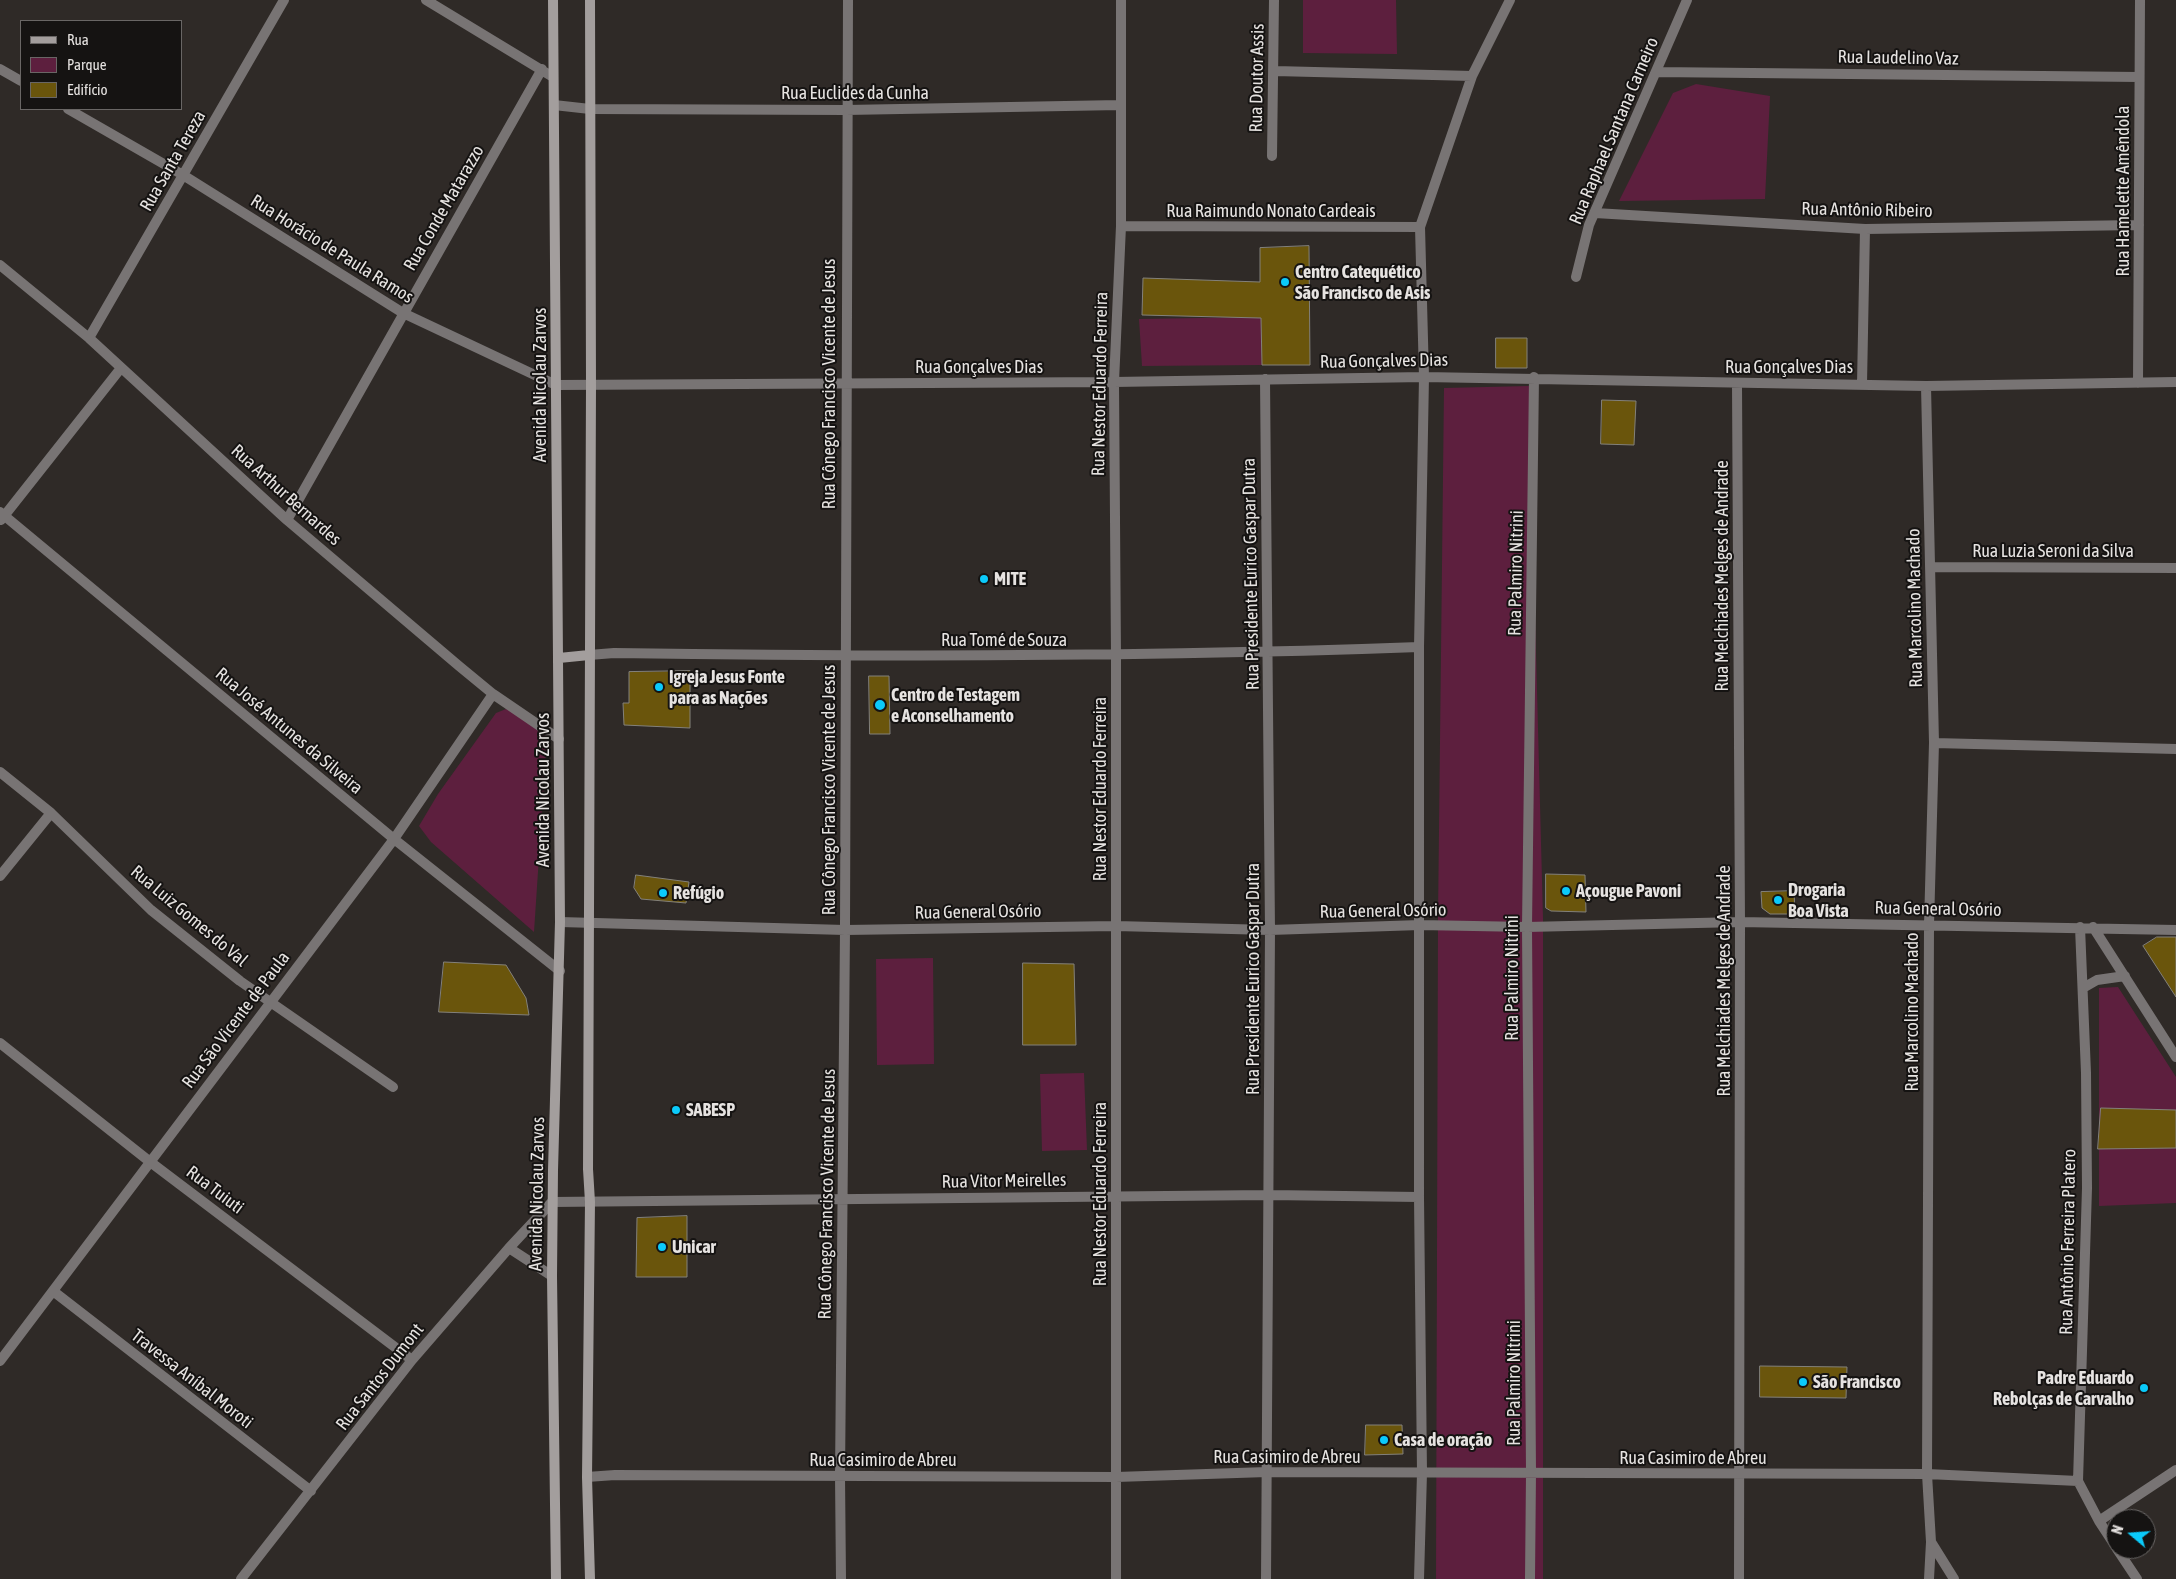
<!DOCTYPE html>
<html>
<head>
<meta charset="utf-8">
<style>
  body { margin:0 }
  #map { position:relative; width:2176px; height:1579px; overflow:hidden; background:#2f2a27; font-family:"Asap Condensed",sans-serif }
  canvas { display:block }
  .legend { position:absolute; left:20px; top:20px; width:162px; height:90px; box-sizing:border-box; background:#151312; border:1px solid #696665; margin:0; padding:6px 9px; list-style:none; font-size:15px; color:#e6e3e1 }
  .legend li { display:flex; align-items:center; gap:10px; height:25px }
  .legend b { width:25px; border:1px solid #696665 }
  .north { position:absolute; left:2106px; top:1509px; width:50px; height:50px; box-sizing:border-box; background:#151312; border:1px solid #696665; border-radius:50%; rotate:288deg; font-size:14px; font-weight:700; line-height:20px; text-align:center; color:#e6e3e1 }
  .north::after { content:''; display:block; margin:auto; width:18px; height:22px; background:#0bcafa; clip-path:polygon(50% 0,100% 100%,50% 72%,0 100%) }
</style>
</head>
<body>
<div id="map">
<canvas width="2176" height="1579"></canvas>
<ul class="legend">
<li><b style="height:6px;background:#a39e9d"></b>Rua</li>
<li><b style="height:14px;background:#5d1f3e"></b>Parque</li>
<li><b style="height:14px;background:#6a550c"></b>Edifício</li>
</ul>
<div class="north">N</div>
</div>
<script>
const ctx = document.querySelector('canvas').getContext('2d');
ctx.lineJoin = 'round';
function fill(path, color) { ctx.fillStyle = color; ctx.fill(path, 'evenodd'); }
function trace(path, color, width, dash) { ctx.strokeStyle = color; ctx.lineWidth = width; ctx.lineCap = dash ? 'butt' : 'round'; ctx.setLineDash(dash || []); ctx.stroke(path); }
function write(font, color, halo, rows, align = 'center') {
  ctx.font = font + ' "Asap Condensed",sans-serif'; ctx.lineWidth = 4; ctx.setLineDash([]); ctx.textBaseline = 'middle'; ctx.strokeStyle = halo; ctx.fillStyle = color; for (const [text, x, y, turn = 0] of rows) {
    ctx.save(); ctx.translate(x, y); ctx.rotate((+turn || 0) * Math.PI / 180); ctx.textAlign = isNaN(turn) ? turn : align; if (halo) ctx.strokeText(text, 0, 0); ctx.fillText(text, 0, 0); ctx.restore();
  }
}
fill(new Path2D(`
  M 1303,0 L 1396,0 L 1397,54 L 1303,53 Z
  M 1696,84 L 1770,96 L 1765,199 L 1619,201 L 1673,93 Z
  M 1261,317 L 1262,365 L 1142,366 L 1139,319 Z
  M 1529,386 L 1543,918 L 1543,1579 L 1436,1579 L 1438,917 L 1444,388 Z
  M 506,709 L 516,712 L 547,736 L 534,932 L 431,842 L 419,826 L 438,794 L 496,713 Z
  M 933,958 L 934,1064 L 877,1065 L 876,959 Z
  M 2118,987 L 2176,1077 L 2176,1203 L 2099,1206 L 2099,988 Z
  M 1084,1073 L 1087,1150 L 1042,1151 L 1040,1074 Z`), '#5d1f3e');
const building = new Path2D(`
  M 1309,246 L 1310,365 L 1262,365 L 1261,318 L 1142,315 L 1143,278 L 1260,282 L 1260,248 Z
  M 1496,338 L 1527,338 L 1527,368 L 1496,368 Z
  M 1602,400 L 1636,401 L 1634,445 L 1601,444 Z
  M 690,671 L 690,728 L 624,725 L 623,703 L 629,703 L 629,672 Z
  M 869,676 L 889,676 L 890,734 L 870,734 Z
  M 1546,874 L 1585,875 L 1586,912 L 1551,911 L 1546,908 Z
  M 636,875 L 689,882 L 686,903 L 641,899 L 634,888 Z
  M 1794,891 L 1795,914 L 1770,914 L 1762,908 L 1761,892 Z
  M 2157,937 L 2176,937 L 2176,997 L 2143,946 Z
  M 444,962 L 506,965 L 526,998 L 529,1015 L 439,1012 Z
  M 1023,963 L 1074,964 L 1076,1045 L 1023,1045 Z
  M 2101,1108 L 2176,1110 L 2176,1148 L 2098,1149 Z
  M 687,1216 L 687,1277 L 636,1277 L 637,1218 Z
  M 1760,1366 L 1847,1367 L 1846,1398 L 1760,1397 Z
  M 1366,1425 L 1402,1425 L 1403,1454 L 1365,1455 Z`);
fill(building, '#6a550c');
trace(building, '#83817b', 1);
trace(new Path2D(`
  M 426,0 L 553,77
  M 0,69 L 21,81
  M 1275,71 L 1472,76
  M 1656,72 L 2139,77
  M 554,105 L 590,109 L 846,110 L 1120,105
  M 68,109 L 183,175 L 403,313 L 556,385 L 1114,382 L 1424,377 L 1926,386 L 2176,382
  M 1272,156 L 1274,0
  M 1595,213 L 1865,229 L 2139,225
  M 1121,226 L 1420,227
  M 0,265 L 89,338 L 287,520 L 459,666 L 493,694 L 559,739
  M 1576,277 L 1589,225 L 1687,0
  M 89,338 L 284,0
  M 1265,379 L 1270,930 L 1266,1579
  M 2138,383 L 2140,0
  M 1737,384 L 1740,922 L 1739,1579
  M 1862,384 L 1865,229
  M 1926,386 L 1934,743 L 1929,925 L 1927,1474 L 1931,1542 L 1929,1579
  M 0,512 L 394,839 L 560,971
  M 1,520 L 121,368
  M 287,520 L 542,69
  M 1930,567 L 2176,568
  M 589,655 L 614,653 C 882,657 1150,657 1419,647
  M 1934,743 L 2176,749
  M 0,772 L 51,813 L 151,910 L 240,981 L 393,1087
  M 0,876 L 51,813
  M 560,922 L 845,930 L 1116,926 L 1270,930 L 1420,925 L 1527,927 L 1740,922 L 2176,930
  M 2080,927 L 2086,1073 L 2087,1188 L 2078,1481 L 2099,1521 L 2116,1547
  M 2093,927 L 2176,1057
  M 2083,988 L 2097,980 L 2125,976
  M 0,1043 L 149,1161 L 412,1360
  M 509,1248 L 552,1276
  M 53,1291 L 311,1491
  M 0,1361 L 394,839 L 493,694
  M 587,1477 L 615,1475 L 1116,1477 L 1267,1472 L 1927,1474 L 2078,1481
  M 2099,1521 L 2176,1470
  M 1931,1542 L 1954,1579
  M 2117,1549 L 2137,1579
  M 241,1579 L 412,1360 L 509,1248 L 552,1202 L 1269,1195 L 1419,1197
  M 841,1579 L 840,1476 L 845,930 L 848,0
  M 1116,1579 L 1116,656 L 1114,382 L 1121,226 L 1121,0
  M 1419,1579 L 1422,1473 L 1419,1197 L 1419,647 L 1424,377 L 1420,227 L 1472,76 L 1510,0
  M 1530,1579 L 1531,1473 L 1527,927 L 1534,377`), '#787474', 10);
trace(new Path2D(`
  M 553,0 L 560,922 L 553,1170 L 552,1276 L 556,1579
  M 559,658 L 589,655
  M 590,1579 L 587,1477 L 590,1202 L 588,1169 L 591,385 L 590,0`), '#a39e9d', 10);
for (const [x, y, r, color] of [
  [1285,282,5,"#0bcafa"],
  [984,579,5,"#0bcafa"],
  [659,687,5,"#0bcafa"],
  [880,705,6,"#0bcafa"],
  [1566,891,5,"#0bcafa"],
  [663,893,5,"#0bcafa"],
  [1778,900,5,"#0bcafa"],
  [676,1110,5,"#0bcafa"],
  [662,1247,5,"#0bcafa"],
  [1803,1382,5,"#0bcafa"],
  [2144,1388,5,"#0bcafa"],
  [1384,1440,5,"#0bcafa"]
]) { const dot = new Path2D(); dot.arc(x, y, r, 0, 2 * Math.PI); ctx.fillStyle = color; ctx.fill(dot); trace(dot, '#151312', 2); }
write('18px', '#e6e3e1', '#151312', [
  ["Rua Laudelino Vaz",1898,58,1],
  ["Rua Doutor Assis",1257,78,-89],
  ["Rua Euclides da Cunha",855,93],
  ["Rua Raphael Santana Carneiro",1614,131,-67],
  ["Rua Santa Tereza",173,161,-60],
  ["Rua Hamelette Amêndola",2123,191,-90],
  ["Rua Conde Matarazzo",444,208,-60],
  ["Rua Antônio Ribeiro",1867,210,1],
  ["Rua Raimundo Nonato Cardeais",1271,211],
  ["Rua Horácio de Paula Ramos",332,249,32],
  ["Rua Gonçalves Dias",1384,361,-1],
  ["Rua Gonçalves Dias",979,367],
  ["Rua Gonçalves Dias",1789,367],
  ["Rua Cônego Francisco Vicente de Jesus",829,384,-90],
  ["Rua Nestor Eduardo Ferreira",1100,384,-89],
  ["Avenida Nicolau Zarvos",540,385,-90],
  ["Rua Arthur Bernardes",286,495,42],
  ["Rua Luzia Seroni da Silva",2053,551],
  ["Rua Palmiro Nitrini",1516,573,-89],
  ["Rua Presidente Eurico Gaspar Dutra",1251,574,-91],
  ["Rua Melchiades Melges de Andrade",1722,576,-90],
  ["Rua Marcolino Machado",1915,608,-91],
  ["Rua Tomé de Souza",1004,640],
  ["Rua José Antunes da Silveira",289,731,40],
  ["Rua Nestor Eduardo Ferreira",1100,789,-90],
  ["Avenida Nicolau Zarvos",543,790,-90],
  ["Rua Cônego Francisco Vicente de Jesus",829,790,-90],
  ["Rua General Osório",1938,909,1],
  ["Rua General Osório",1383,911,-1],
  ["Rua General Osório",978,912,-1],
  ["Rua Luiz Gomes do Val",189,916,40],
  ["Rua Palmiro Nitrini",1512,978,-90],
  ["Rua Presidente Eurico Gaspar Dutra",1253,979,-90],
  ["Rua Melchiades Melges de Andrade",1724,981,-90],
  ["Rua Marcolino Machado",1912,1012,-90],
  ["Rua São Vicente de Paula",236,1020,-53],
  ["Rua Vitor Meirelles",1004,1181,-1],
  ["Rua Tuiuti",215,1190,37],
  ["Avenida Nicolau Zarvos",537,1194,-89],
  ["Rua Cônego Francisco Vicente de Jesus",827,1194,-89],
  ["Rua Nestor Eduardo Ferreira",1100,1194,-90],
  ["Rua Antônio Ferreira Platero",2068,1242,-89],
  ["Rua Santos Dumont",380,1377,-52],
  ["Travessa Aníbal Moroti",192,1379,38],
  ["Rua Palmiro Nitrini",1514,1383,-90],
  ["Rua Casimiro de Abreu",1287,1457],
  ["Rua Casimiro de Abreu",1693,1458],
  ["Rua Casimiro de Abreu",883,1460]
]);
write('bold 18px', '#e6e3e1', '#151312', [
  ["Centro Catequético",1295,272],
  ["São Francisco de Asis",1295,293],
  ["MITE",994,579],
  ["Igreja Jesus Fonte",669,677],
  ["para as Nações",669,698],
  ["Centro de Testagem",891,695],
  ["e Aconselhamento",891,716],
  ["Drogaria",1788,890],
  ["Boa Vista",1788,911],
  ["Açougue Pavoni",1576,891],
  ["Refúgio",673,893],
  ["SABESP",686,1110],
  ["Unicar",672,1247],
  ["Padre Eduardo",2134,1378,"right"],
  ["Rebolças de Carvalho",2134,1399,"right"],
  ["São Francisco",1813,1382],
  ["Casa de oração",1394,1440]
], 'left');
</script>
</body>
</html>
